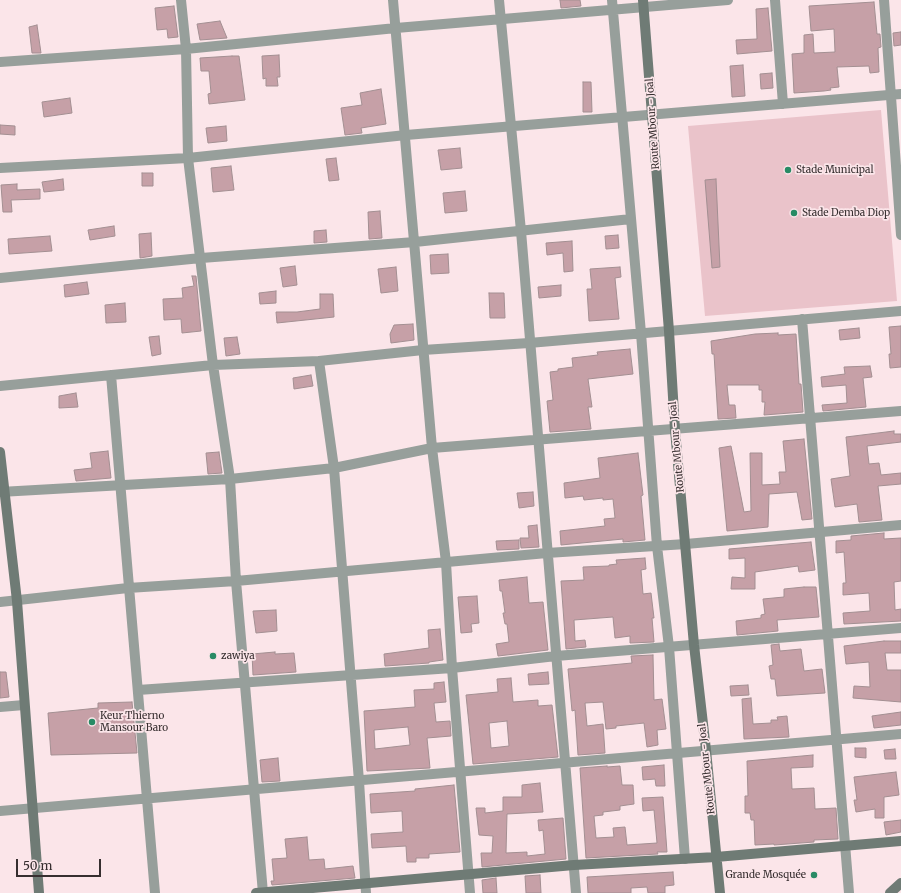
<!DOCTYPE html>
<html>
<head>
<meta charset="utf-8">
<style>
	body { margin:0 }
	#map { position:relative; width:901px; height:893px; overflow:hidden; background:#fbe5e9; font-family:Merriweather,serif }
	canvas { display:block }
	.scale { position:absolute; left:16px; top:859px; width:85px; height:18px; box-sizing:border-box; border:2px solid #362e2f; border-top:0; padding-left:5px; font-size:12px; line-height:14px; white-space:nowrap; color:#362e2f; -webkit-text-stroke:3px #fbe5e9; paint-order:stroke }
</style>
</head>
<body>
<div id="map">
<canvas width="901" height="893"></canvas>
<div class="scale">50 m</div>
</div>
<script>
const c = document.querySelector('canvas').getContext('2d');
c.lineJoin = 'round';
function paint(path, color) { c.fillStyle = color; c.fill(path, 'evenodd'); }
const toPath = rows => new Path2D(rows.map(r => 'M' + r).join(''));
function stroke(path, color, width, dash) { c.strokeStyle = color; c.lineWidth = width; c.lineCap = dash ? 'butt' : 'round'; c.setLineDash(dash || []); c.stroke(path); }
function write(font, color, halo, rows, align = 'center') {
  c.font = font + ' Merriweather,serif'; c.lineWidth = 3.5; c.setLineDash([]); c.textBaseline = 'middle'; c.strokeStyle = halo; c.fillStyle = color; for (const [text, x, y, turn = 0] of rows) {
    c.save(); c.translate(x, y); c.rotate((+turn || 0) * Math.PI / 180); c.textAlign = isNaN(turn) ? turn : align; if (halo) c.strokeText(text, 0, 0); c.fillText(text, 0, 0); c.restore();
  }
}
paint(toPath([
	[881,110,897,301,705,316,688,126]
]), '#eac3ca');
const building = toPath([
	[560,0,580,0,581,6,561,8,560,0],
	[874,2,877,34,880,34,881,47,878,48,879,72,870,73,869,66,837,67,839,87,830,88,831,90,824,91,794,93,792,54,804,53,804,35,813,34,814,53,835,52,834,29,811,31,809,6,874,2],
	[174,6,178,37,168,38,167,29,157,30,155,8,174,6],
	[768,8,772,51,737,54,736,40,757,39,756,9,768,8],
	[220,21,227,38,200,40,197,24,220,21],
	[37,25,41,53,32,53,29,27,37,25],
	[901,32,901,45,894,46,893,33,901,32],
	[279,55,280,77,277,77,278,86,266,86,266,78,263,79,262,56,279,55],
	[232,56,239,56,245,100,209,104,208,94,211,93,209,71,201,71,200,58,232,56],
	[743,65,745,96,732,97,730,66,743,65],
	[772,73,773,88,761,89,760,74,772,73],
	[583,82,591,82,592,112,583,112,583,82],
	[381,89,386,124,361,128,362,133,345,135,341,108,362,105,360,93,381,89],
	[70,98,72,113,44,117,42,102,70,98],
	[0,125,15,126,15,135,0,134,0,125],
	[226,126,227,141,208,143,206,128,226,126],
	[460,148,462,168,441,170,438,150,460,148],
	[336,158,339,180,329,181,326,159,336,158],
	[231,166,234,190,213,192,211,168,231,166],
	[142,173,153,173,153,186,142,186,142,173],
	[63,179,64,190,44,192,42,182,63,179],
	[716,179,720,267,712,268,705,180,716,179],
	[17,184,17,190,40,189,40,199,11,200,12,212,3,212,1,185,17,184],
	[465,191,467,211,445,213,443,193,465,191],
	[380,211,382,238,369,239,368,212,380,211],
	[114,226,115,236,90,240,88,230,114,226],
	[326,230,327,242,314,243,314,231,326,230],
	[151,233,152,256,140,258,139,234,151,233],
	[618,235,619,248,606,249,605,236,618,235],
	[50,236,52,251,9,254,8,239,50,236],
	[572,241,573,271,564,272,563,253,547,255,546,243,572,241],
	[448,254,449,273,431,274,430,255,448,254],
	[295,266,297,285,283,287,280,268,295,266],
	[396,267,398,291,381,293,378,269,396,267],
	[620,267,621,277,615,278,619,319,589,321,587,289,592,289,590,269,620,267],
	[192,276,196,276,201,331,182,333,181,319,164,320,163,299,183,298,182,288,194,286,192,276],
	[87,282,89,294,65,297,64,285,87,282],
	[561,285,561,296,539,298,538,287,561,285],
	[276,291,276,303,260,304,259,293,276,291],
	[489,293,504,293,505,318,490,318,489,293],
	[320,294,333,294,334,317,277,323,276,312,297,312,320,309,320,294],
	[125,303,126,322,106,323,105,305,125,303],
	[413,324,414,340,391,343,390,334,394,325,413,324],
	[901,326,901,367,890,368,889,354,891,354,889,327,901,326],
	[859,328,860,338,840,340,839,330,859,328],
	[778,333,778,335,796,334,799,384,801,384,803,412,764,415,765,402,762,402,762,390,759,390,759,385,727,385,729,405,735,405,736,418,718,419,714,354,712,354,711,341,755,334,778,333],
	[159,336,161,354,152,356,149,337,159,336],
	[237,337,240,354,226,356,224,338,237,337],
	[630,349,633,374,588,379,592,407,588,407,591,429,550,432,547,401,553,400,550,372,558,371,558,369,573,367,572,358,598,355,597,352,630,349],
	[870,366,872,377,863,378,866,407,823,411,822,405,847,403,846,385,822,387,821,377,845,374,844,367,870,366],
	[311,375,313,386,294,389,293,378,311,375],
	[76,393,78,407,59,408,59,396,76,393],
	[894,431,894,434,901,434,901,442,867,446,869,464,879,463,881,475,901,473,901,484,878,486,882,520,859,522,857,504,835,507,831,479,850,476,846,437,894,431],
	[804,439,812,519,802,520,797,492,769,494,768,527,727,531,719,448,731,446,744,512,751,511,750,453,762,453,762,485,780,484,779,472,786,472,783,441,804,439],
	[108,451,111,478,76,481,74,470,92,468,90,453,108,451],
	[219,452,222,473,208,474,206,453,219,452],
	[638,453,643,495,641,496,645,540,623,542,623,539,561,545,560,531,605,526,604,519,615,518,613,499,603,500,603,498,584,500,583,496,565,498,564,483,600,478,598,458,638,453],
	[533,492,534,506,519,508,517,493,533,492],
	[537,525,539,547,521,548,520,538,529,538,528,526,537,525],
	[884,533,884,539,901,538,901,581,894,582,895,610,901,609,901,621,844,624,843,613,870,611,869,593,843,595,843,583,846,583,844,552,836,553,836,541,851,540,851,536,884,533],
	[519,540,519,549,497,550,496,541,519,540],
	[811,542,815,570,799,572,798,566,755,572,755,589,731,589,732,577,745,578,745,558,729,559,729,549,811,542],
	[645,558,646,569,641,570,643,594,651,593,654,618,652,618,654,642,630,643,630,636,615,638,613,617,574,620,575,641,585,640,586,647,566,649,561,581,584,580,583,567,609,566,609,565,617,564,616,560,645,558],
	[527,577,529,603,543,602,548,650,498,656,496,644,509,642,507,624,505,624,503,613,505,613,502,591,500,591,499,580,527,577],
	[804,587,816,587,819,617,777,620,778,631,737,635,736,621,761,618,761,615,765,614,763,599,784,597,784,589,804,587],
	[477,596,479,623,471,624,472,632,461,633,458,597,477,596],
	[276,610,277,631,256,633,253,611,276,610],
	[440,629,443,660,429,662,429,663,385,666,384,654,429,648,428,630,440,629],
	[884,641,901,641,901,653,885,653,887,670,901,670,901,702,853,698,854,686,870,687,869,662,846,664,844,646,884,641],
	[779,644,780,651,801,649,804,671,822,669,825,693,777,696,775,679,771,679,769,666,773,665,771,645,779,644],
	[275,652,275,654,294,653,296,672,253,675,252,654,275,652],
	[653,655,654,700,662,699,666,729,657,730,658,745,647,747,644,723,616,726,616,728,606,729,603,702,585,703,587,726,603,724,605,753,578,755,575,710,572,711,568,669,632,663,631,656,653,655],
	[0,672,6,672,9,697,0,698,0,672],
	[548,672,549,684,529,685,528,674,548,672],
	[511,678,513,702,538,700,538,706,552,705,558,757,473,764,466,695,498,692,497,679,511,678],
	[507,721,509,746,491,748,489,723,507,721],
	[444,682,446,702,434,703,436,722,450,721,451,736,427,738,430,768,367,771,364,711,415,707,414,690,434,689,434,683,444,682],
	[408,727,410,745,375,749,374,730,408,727],
	[748,685,749,695,731,696,730,686,748,685],
	[751,698,753,724,771,723,771,720,778,720,777,717,787,716,789,737,744,739,742,699,751,698],
	[132,702,137,753,51,755,48,713,98,708,98,703,132,702],
	[901,712,901,725,874,728,872,716,901,712],
	[855,748,866,748,866,758,855,757,855,748],
	[895,749,896,759,885,759,884,750,895,749],
	[813,755,813,767,791,768,792,789,814,788,815,809,836,808,838,839,814,840,814,842,774,845,774,844,755,845,754,820,751,820,750,813,745,813,745,796,748,796,747,761,813,755],
	[278,758,280,781,262,782,260,760,278,758],
	[664,765,665,786,656,786,655,779,643,780,642,767,664,765],
	[607,766,607,767,620,766,622,785,633,785,634,804,620,806,620,810,603,812,603,815,594,816,596,838,614,837,613,828,625,827,627,845,657,843,654,810,643,811,642,798,663,797,667,852,657,852,658,854,586,858,580,768,607,766],
	[896,772,899,795,884,797,884,818,875,818,875,809,856,812,854,800,857,800,854,777,896,772],
	[540,783,543,812,507,814,506,853,527,852,527,856,545,854,543,830,539,831,538,820,563,818,566,859,482,867,481,853,492,853,493,836,479,835,476,808,485,808,485,813,503,811,503,797,522,797,522,785,540,783],
	[454,785,460,852,429,854,429,858,416,858,416,862,407,862,406,846,372,848,371,834,403,832,402,811,371,813,370,794,415,791,415,789,454,785],
	[901,820,901,832,886,835,884,822,901,820],
	[307,837,309,860,324,859,325,869,353,866,355,878,272,885,271,881,274,881,272,859,287,858,285,839,307,837],
	[673,872,674,885,665,886,665,893,648,893,647,887,631,888,631,893,588,893,587,877,673,872],
	[540,875,541,893,526,893,525,876,540,875],
	[496,878,497,893,483,893,482,880,496,878]
]);
paint(building, '#c6a0a7');
stroke(building, '#a38f92', 1);
stroke(toPath([
	[181,0,186,49,188,158,213,365,230,479,236,581,263,893],
	[393,0,432,448,446,562,452,668,470,893],
	[499,0,521,231,576,893],
	[612,0,641,333,657,546,669,647,685,859],
	[775,0,783,104],
	[884,0,901,235],
	[0,62,186,49,396,28,728,0],
	[0,168,188,158,406,135,901,94],
	[0,278,201,258,415,242,631,219],
	[802,319,849,893],
	[319,361,334,468,359,781,366,893],
	[111,375,155,893],
	[0,386,213,365,319,361,423,350,529,343,901,311],
	[0,492,230,479,334,468,432,448,901,411],
	[0,602,128,588,236,581,547,553,686,544,901,525],
	[138,690,452,668,556,656,901,628],
	[0,707,24,705],
	[0,811,901,734]
]), '#979f9b', 10);
stroke(toPath([
	[643,0,669,331,675,430,694,645,706,750,720,893],
	[0,452,17,601,39,893],
	[256,893,574,865,716,857,901,841],
	[890,893,901,883]
]), '#6f7b75', 10);
for (const [x, y, r, color] of [
	[788,170,4,"#288b65"],
	[794,213,4,"#288b65"],
	[213,656,4,"#288b65"],
	[92,722,4,"#288b65"],
	[814,875,4,"#288b65"]
]) { const dot = new Path2D(); dot.arc(x, y, r, 0, 2 * Math.PI); c.fillStyle = color; c.fill(dot); stroke(dot, '#fbe5e9', 1.5); }
write('10px', '#362e2f', '#fbe5e9', [
	["Route Mbour - Joal",653,124,-94],
	["Route Mbour - Joal",677,447,-95],
	["Route Mbour - Joal",707,769,-96]
]);
write('10px', '#362e2f', '#fbe5e9', [
	["Stade Municipal",796,170],
	["Stade Demba Diop",802,213],
	["zawiya",221,656],
	["Keur Thierno",100,716],
	["Mansour Baro",100,728],
	["Grande Mosquée",806,875,"right"]
], 'left');
</script>
</body>
</html>
